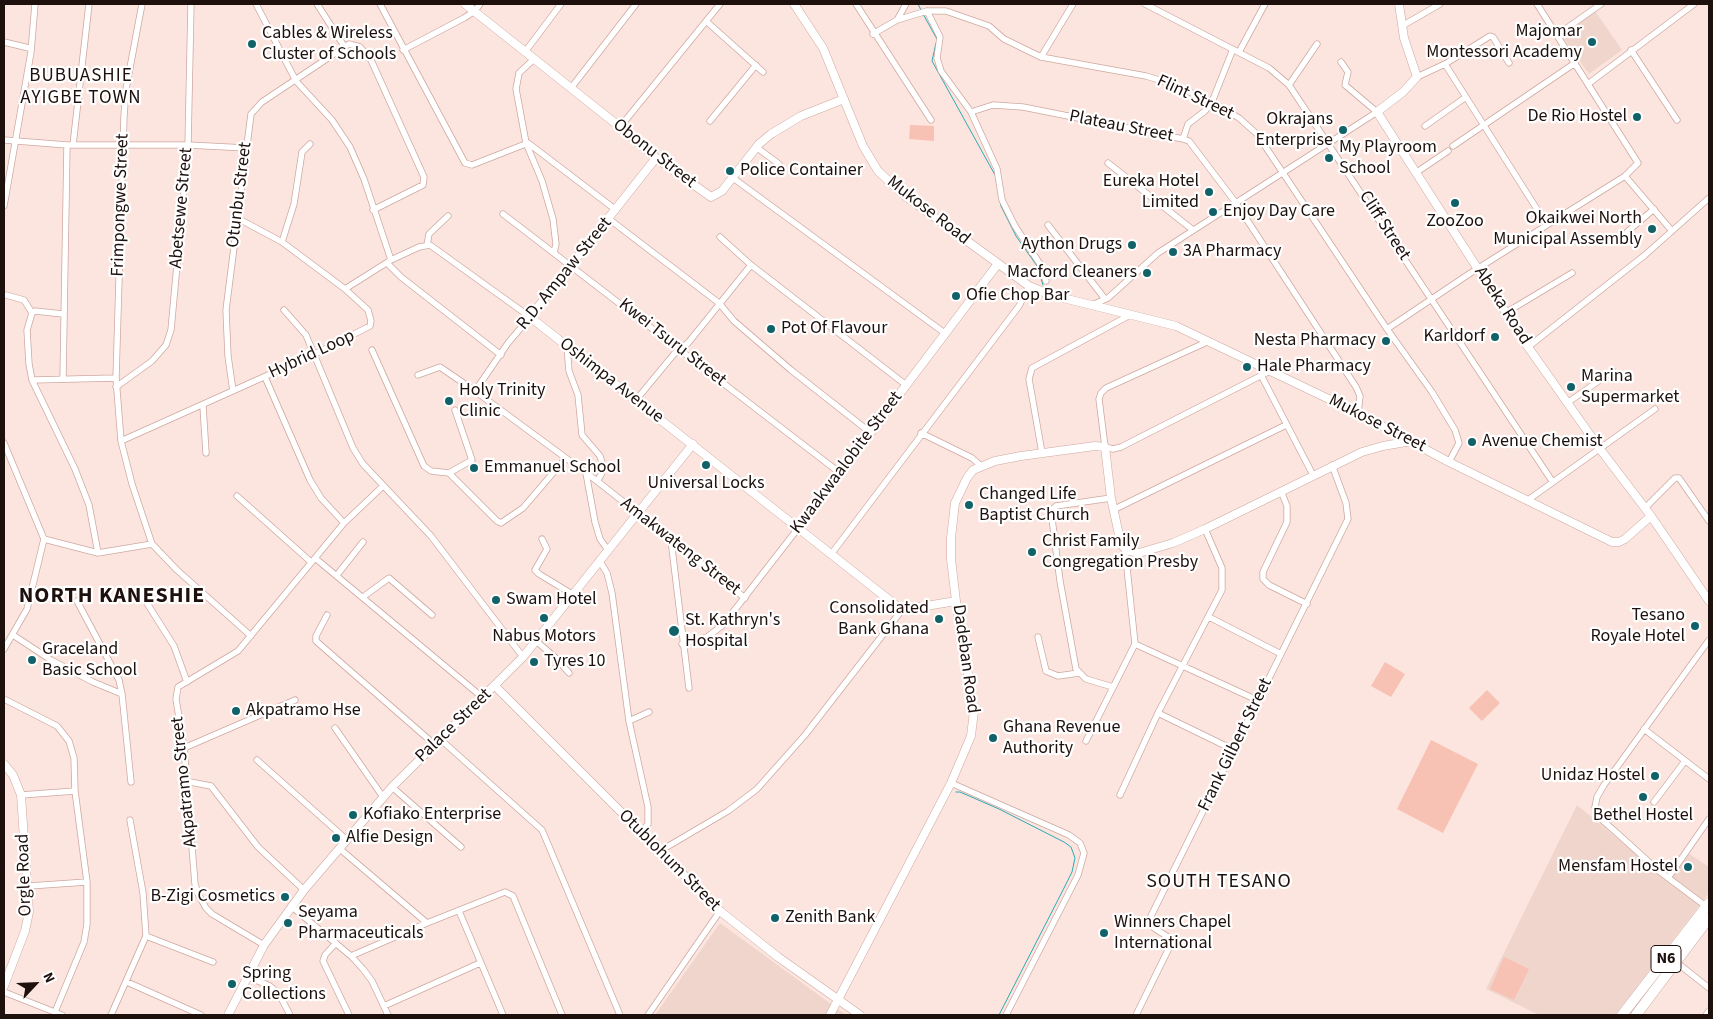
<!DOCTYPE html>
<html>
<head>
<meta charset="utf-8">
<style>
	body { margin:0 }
	#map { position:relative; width:1713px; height:1019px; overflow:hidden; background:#fde5df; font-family:"Source Sans 3",sans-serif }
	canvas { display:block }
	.frame { position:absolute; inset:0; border:5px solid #1d100d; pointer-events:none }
	.north { position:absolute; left:10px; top:959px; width:50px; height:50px; -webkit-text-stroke:4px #fff; paint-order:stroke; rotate:65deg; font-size:14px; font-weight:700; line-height:20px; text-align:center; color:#1d100d }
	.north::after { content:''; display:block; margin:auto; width:18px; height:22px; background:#1d100d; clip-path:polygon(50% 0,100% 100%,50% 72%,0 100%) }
</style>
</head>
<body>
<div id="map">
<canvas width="1713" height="1019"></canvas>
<div class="frame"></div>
<div class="north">N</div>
</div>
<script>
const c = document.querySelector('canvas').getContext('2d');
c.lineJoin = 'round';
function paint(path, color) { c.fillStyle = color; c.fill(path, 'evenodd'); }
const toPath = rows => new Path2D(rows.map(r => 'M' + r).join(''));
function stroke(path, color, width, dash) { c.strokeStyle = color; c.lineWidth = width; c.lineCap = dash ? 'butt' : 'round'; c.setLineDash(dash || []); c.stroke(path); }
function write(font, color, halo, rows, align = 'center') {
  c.font = font + ' "Source Sans 3",sans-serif'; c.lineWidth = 4.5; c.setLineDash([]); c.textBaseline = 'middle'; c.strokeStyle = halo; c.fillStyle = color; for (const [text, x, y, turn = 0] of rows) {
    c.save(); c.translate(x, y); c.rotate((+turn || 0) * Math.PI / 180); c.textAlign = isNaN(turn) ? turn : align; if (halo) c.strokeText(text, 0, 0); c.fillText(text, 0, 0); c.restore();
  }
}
paint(toPath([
	[1595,11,1622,50,1589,74,1561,35],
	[1577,805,1668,880,1688,853,1709,867,1709,893,1615,1015,1539,1015,1486,989],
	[720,923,846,1015,655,1015]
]), '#f0d5cd');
paint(toPath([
	[910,125,934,126,934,141,909,139],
	[1385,662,1405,674,1391,697,1371,686],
	[1487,690,1500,703,1482,721,1469,708],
	[1431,740,1478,764,1443,833,1397,809],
	[1504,957,1529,969,1514,1000,1490,989]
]), '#f7c1b3');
stroke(toPath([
	[918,4,921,10],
	[923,14,937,39],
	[936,43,932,61,995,175],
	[996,179,1001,206,1016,236,1037,266,1043,285],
	[956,792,960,792,999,809,1064,842,1071,847,1075,858,1072,872,1062,892,999,1015]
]), '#2aaab5', 1);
const minor = toPath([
	[142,4,126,89,124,116,116,378,121,441,132,484,152,544,177,570,251,636],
	[256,4,296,81,332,120,350,147,364,179,391,260],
	[317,4,344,46],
	[380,4,465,163,472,165,528,143,616,210],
	[856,4,931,120],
	[1145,4,1269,68,1289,85,1552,481],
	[927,11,940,37,937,58,941,71,971,112,997,169,1002,200,1015,226,1040,264,1046,281],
	[897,20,906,4],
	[706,21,763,72],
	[1402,26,1440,4],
	[873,34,897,20,927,11,946,11,989,26,1004,39,1041,57,1146,76,1169,83,1212,102,1239,118,1257,134,1387,329,1432,392,1455,430,1459,443,1449,462],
	[1557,35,1601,4],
	[4,42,29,48],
	[403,50,464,18,475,11,480,4],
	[1631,50,1677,120],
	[525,52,561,4],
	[1239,52,1265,4],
	[1041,57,1073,4],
	[534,59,519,73,516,89,526,143,542,181,553,219,556,244,554,253],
	[1445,64,1547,225],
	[1417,77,1445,64,1490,36,1493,37,1509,63],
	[1588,84,1694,4],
	[1289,85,1317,44],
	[571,88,636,4],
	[971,112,993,105,1023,107,1183,139,1189,141,1236,203,1356,387,1360,396,1358,413],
	[710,121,756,65],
	[1425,126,1466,97],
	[620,127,720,4],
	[1183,139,1188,124,1205,111,1212,102,1233,49],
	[4,140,67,145,188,145,246,148],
	[73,145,89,4],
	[1453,146,1575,63],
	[756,147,779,164],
	[1108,163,1193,230],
	[1417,172,1448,151],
	[1625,176,1672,231],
	[733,178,946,334],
	[4,206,31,52,35,4],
	[503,214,840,473],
	[609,219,719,303,734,321,791,370,871,433],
	[1048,225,1105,299],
	[1627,232,1654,209],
	[720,237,751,265,906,385],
	[282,242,294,204,302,152,310,144],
	[427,245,429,234,448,216],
	[387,263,401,277,501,355],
	[345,289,391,260,419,247,430,245,530,317,508,343,475,391],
	[6,295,24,300,32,313],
	[1092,305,1108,298,1158,253,1377,112,1345,85,1348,72,1341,62],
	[284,310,306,335,353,448,363,464,431,536,523,657],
	[1507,312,1572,273],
	[63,314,35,311,32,313,27,330,29,364,32,380,75,469,89,505,98,553],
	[1387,329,1469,274,1625,176,1638,163,1537,4],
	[1209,341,1106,388,1101,393,1099,399,1105,447,1113,449,1121,447,1270,371],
	[567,347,569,371,578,395,582,435,600,456,603,466,601,475,597,481],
	[1528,347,1645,255,1709,198],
	[372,350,424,466,431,471,449,473,497,521,501,523,523,508,565,459],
	[418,375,440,367,475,391,597,481,745,598],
	[1261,375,1313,475],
	[265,377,310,480,321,498,344,523],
	[63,379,67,145],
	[32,380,116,378],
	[116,387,152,361,166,345,171,330,188,145,191,4],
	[233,391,228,356,226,310,251,114,262,102,349,44,360,47,371,60,424,177,423,185,373,210],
	[636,400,674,354,688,343,751,265],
	[1567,403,1613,371],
	[203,406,206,453],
	[921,433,972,458,981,466],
	[121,441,315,354,370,326,371,321,368,310,345,289,282,242,239,219],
	[4,443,44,539,27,609,4,649],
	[1042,453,1029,379,1032,368,1130,315],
	[449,473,472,460,455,410],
	[586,473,595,522,600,539,608,550],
	[1281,491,1287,506,1287,522,1263,572,1263,579,1269,585,1307,604],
	[237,496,311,562],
	[1111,498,1056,506,1051,511,1060,581,1076,669,1086,679,1113,687],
	[1528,500,1655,409],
	[1645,508,1675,478,1679,478,1709,521],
	[1113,510,1286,425],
	[44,539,98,553,152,544],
	[542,539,547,549,535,570,539,574,572,594],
	[671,540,689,688],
	[832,553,1019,306,1029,286],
	[315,558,482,697],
	[599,560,607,573,612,593,629,721,648,807,648,824,641,833],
	[337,575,363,542],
	[363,597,389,578,432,615],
	[145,600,174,646,187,682],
	[77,601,119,680,122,694,131,782],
	[327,615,316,636,316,641,434,744],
	[1209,617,1281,654],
	[13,635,51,660,93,682,122,694],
	[1038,637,1046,671,1058,676,1079,673],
	[536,641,557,659,569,673],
	[682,644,707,637,723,625,799,527],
	[1135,644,1257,700],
	[4,699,57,726,69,741,74,758,75,791,87,882,87,924,84,942,55,1012],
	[1158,713,1234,750],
	[629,721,649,712],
	[335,728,383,797],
	[1644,729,1709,779],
	[440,739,542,830,620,1015],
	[1086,741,1135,644,1125,549],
	[184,748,295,700],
	[257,760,347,840],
	[185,781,211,786,258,847,304,890],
	[951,783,1069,835,1080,843,1084,853,1078,875,1006,1015],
	[392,787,461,847],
	[21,795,75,791],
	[1120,795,1158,713,1222,590,1222,568,1205,529],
	[1654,802,1685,761],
	[340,849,427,923],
	[660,851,728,811,757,789,805,735,902,610],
	[1668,878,1709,819],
	[29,886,87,882],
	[291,906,351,956,363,969,372,981,388,1015],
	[1707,907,1659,871,1617,833,1601,819,1595,807,1597,797,1604,785,1709,640],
	[459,911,503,1015],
	[146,936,213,962],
	[336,943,325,955,323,961,349,1015],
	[264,945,212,914,206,908,198,894,195,884,184,748,176,699,178,687,238,651,344,523,383,486],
	[351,956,427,923,505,892,513,896,562,1015],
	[1676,962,1709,988],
	[246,976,270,986,279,994,290,1015],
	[127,982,201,1015],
	[4,992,62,1015],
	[384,1006,480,963],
	[111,1015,146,936,143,893,130,820],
	[648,1015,720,911],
	[1136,1015,1171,944,1168,937,1154,928,1151,916,1348,519,1346,503,1332,465],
	[1706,1015,1709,1011]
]);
const tertiary = toPath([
	[465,4,620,127,656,158,711,197,722,191,759,144,771,134,801,116,844,99],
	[794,4,823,48,863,146,878,171,904,195,1029,286,1051,295,1176,326,1358,413,1449,462,1612,542,1619,542,1625,539,1651,516],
	[1399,4,1404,38,1417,77,1403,92,1377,112,1528,347,1600,449,1651,516,1709,601],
	[656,158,530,317,902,610,956,601],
	[799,527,997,265],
	[495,686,720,911,778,957,860,1015],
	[4,764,13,775,21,795,29,912,25,931,4,986],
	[228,1015,264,945,304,890,392,787,523,657,693,444],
	[830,1015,951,783,971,736,974,711,956,601,951,559,951,538,955,503,967,478,973,470,995,461,1021,456,1095,446,1105,447,1111,498,1121,544,1126,550,1139,553,1173,543,1205,529,1362,452,1383,446,1412,441]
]);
const trunk = toPath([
	[1622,1015,1709,903],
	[1636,1015,1709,918]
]);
stroke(minor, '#cda89f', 7);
stroke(tertiary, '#cda89f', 9);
stroke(trunk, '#cda89f', 11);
stroke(minor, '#fff', 5.5);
stroke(tertiary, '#fff', 8);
stroke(trunk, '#fff', 10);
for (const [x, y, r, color] of [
	[1592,42,5,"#116168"],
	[252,44,5,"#116168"],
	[1637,117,5,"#116168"],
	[1343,130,5,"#116168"],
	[1329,158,5,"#116168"],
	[730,171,5,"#116168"],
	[1209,192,5,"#116168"],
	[1455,203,5,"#116168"],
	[1213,212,5,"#116168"],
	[1652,229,5,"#116168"],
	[1132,245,5,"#116168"],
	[1173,252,5,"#116168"],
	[1147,273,5,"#116168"],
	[956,296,5,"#116168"],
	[771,329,5,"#116168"],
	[1495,337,5,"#116168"],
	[1386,341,5,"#116168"],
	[1247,367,5,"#116168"],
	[1571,387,5,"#116168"],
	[449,401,5,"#116168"],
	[1472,442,5,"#116168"],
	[706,465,5,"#116168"],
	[474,468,5,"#116168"],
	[969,505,5,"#116168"],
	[1032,552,5,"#116168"],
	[496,600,5,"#116168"],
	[544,618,5,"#116168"],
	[939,619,5,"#116168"],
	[1695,626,5,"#116168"],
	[674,631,6,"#116168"],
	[32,660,5,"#116168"],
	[534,662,5,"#116168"],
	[236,711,5,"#116168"],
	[993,738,5,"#116168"],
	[1655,776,5,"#116168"],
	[1643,797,5,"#116168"],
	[353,815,5,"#116168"],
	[336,838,5,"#116168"],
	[1688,867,5,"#116168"],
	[285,897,5,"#116168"],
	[775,918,5,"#116168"],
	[288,923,5,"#116168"],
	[1104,933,5,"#116168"],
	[232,984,5,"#116168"]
]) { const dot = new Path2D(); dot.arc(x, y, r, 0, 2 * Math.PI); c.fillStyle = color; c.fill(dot); stroke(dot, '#fff', 2); }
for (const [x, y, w] of [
	[1666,959,30]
]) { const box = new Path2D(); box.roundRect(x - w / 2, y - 13.5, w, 27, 4); c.fillStyle = '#fff'; c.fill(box); stroke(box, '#1d100d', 1); }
write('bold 16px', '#1d100d', null, [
	["N6",1666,959]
]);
write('18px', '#1d100d', '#fff', [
	["Majomar",1582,32,"right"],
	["Montessori Academy",1582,53,"right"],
	["Cables & Wireless",262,34],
	["Cluster of Schools",262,55],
	["De Rio Hostel",1627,117,"right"],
	["Okrajans",1333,120,"right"],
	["Enterprise",1333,141,"right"],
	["My Playroom",1339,148],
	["School",1339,169],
	["Police Container",740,171],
	["Eureka Hotel",1199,182,"right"],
	["Limited",1199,203,"right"],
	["Enjoy Day Care",1223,212],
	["Okaikwei North",1642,219,"right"],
	["Municipal Assembly",1642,240,"right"],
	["ZooZoo",1455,222,"center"],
	["Aython Drugs",1122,245,"right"],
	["3A Pharmacy",1183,252],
	["Macford Cleaners",1137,273,"right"],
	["Ofie Chop Bar",966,296],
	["Pot Of Flavour",781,329],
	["Karldorf",1485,337,"right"],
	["Nesta Pharmacy",1376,341,"right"],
	["Hale Pharmacy",1257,367],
	["Marina",1581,377],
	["Supermarket",1581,398],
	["Holy Trinity",459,391],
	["Clinic",459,412],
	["Avenue Chemist",1482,442],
	["Emmanuel School",484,468],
	["Universal Locks",706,484,"center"],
	["Changed Life",979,495],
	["Baptist Church",979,516],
	["Christ Family",1042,542],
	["Congregation Presby",1042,563],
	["Swam Hotel",506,600],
	["Consolidated",929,609,"right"],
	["Bank Ghana",929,630,"right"],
	["Tesano",1685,616,"right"],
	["Royale Hotel",1685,637,"right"],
	["St. Kathryn's",685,621],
	["Hospital",685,642],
	["Nabus Motors",544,637,"center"],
	["Graceland",42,650],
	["Basic School",42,671],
	["Tyres 10",544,662],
	["Akpatramo Hse",246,711],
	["Ghana Revenue",1003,728],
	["Authority",1003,749],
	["Unidaz Hostel",1645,776,"right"],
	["Kofiako Enterprise",363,815],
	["Bethel Hostel",1643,816,"center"],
	["Alfie Design",346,838],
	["Mensfam Hostel",1678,867,"right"],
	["B-Zigi Cosmetics",275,897,"right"],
	["Seyama",298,913],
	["Pharmaceuticals",298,934],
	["Zenith Bank",785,918],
	["Winners Chapel",1114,923],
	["International",1114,944],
	["Spring",242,974],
	["Collections",242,995]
], 'left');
write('18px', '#1d100d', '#fff', [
	["Flint Street",1195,98,25],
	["Plateau Street",1121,127,11],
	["Obonu Street",654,154,38],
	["Otunbu Street",240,195,-83],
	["Frimpongwe Street",121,205,-88],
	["Abetsewe Street",182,208,-85],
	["Mukose Road",928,211,38],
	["Cliff Street",1384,226,57],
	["R.D. Ampaw Street",565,274,-51],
	["Abeka Road",1502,306,57],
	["Kwei Tsuru Street",672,343,38],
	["Hybrid Loop",312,355,-25],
	["Oshimpa Avenue",611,381,38],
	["Mukose Street",1377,424,27],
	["Kwaakwaalobite Street",847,463,-53],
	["Amakwateng Street",680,547,38],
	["Dadeban Road",965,659,82],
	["Palace Street",454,726,-44],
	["Frank Gilbert Street",1236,745,-64],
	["Akpatramo Street",185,782,-96],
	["Otublohum Street",669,861,45],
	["Orgle Road",25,875,-92]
]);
c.letterSpacing = '1px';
write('19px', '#1d100d', '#fff', [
	["BUBUASHIE",81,77],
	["AYIGBE TOWN",81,99]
]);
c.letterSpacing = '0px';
c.letterSpacing = '1px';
write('20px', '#1d100d', '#fff', [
	["SOUTH TESANO",1219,883]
]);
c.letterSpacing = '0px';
c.letterSpacing = '1px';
write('bold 22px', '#1d100d', '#fff', [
	["NORTH KANESHIE",112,597]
]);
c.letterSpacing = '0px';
</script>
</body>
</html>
